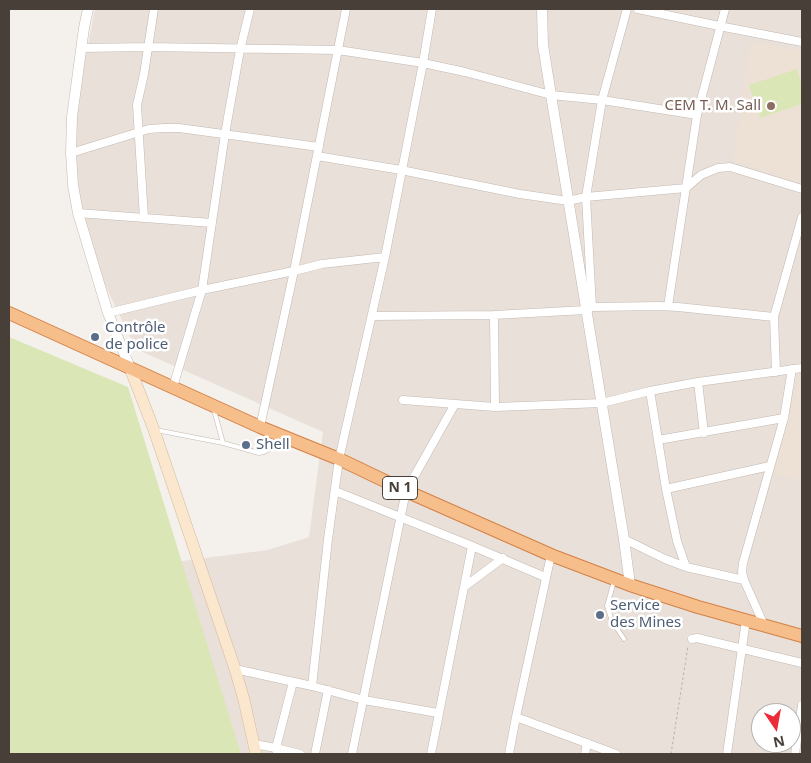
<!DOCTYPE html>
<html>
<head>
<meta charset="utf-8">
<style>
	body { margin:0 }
	#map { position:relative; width:811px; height:763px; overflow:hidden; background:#f4f0eb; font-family:"Noto Sans",sans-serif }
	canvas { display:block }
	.frame { position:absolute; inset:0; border:10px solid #483f39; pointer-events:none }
	.north { position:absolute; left:751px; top:703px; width:50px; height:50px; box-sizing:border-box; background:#fff; border:1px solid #b6b2b0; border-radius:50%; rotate:168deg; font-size:14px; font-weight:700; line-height:20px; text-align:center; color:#483f39 }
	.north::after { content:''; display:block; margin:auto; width:18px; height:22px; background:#ed2a37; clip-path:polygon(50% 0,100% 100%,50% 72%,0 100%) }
</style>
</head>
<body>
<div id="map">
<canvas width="811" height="763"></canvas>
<div class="frame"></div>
<div class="north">N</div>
</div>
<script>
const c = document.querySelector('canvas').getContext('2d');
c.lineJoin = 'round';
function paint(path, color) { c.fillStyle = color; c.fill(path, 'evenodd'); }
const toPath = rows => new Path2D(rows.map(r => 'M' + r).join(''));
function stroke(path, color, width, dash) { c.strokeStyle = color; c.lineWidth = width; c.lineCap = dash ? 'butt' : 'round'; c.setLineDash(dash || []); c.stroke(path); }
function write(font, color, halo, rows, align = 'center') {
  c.font = font + ' "Noto Sans",sans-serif'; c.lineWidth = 5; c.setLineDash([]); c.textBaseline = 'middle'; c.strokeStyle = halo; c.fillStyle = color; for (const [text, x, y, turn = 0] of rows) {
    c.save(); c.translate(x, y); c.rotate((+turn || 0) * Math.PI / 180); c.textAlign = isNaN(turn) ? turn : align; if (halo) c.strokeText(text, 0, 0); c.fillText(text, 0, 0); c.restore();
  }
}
paint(toPath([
	[95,9,802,9,802,754,204,754,159,564,268,550,309,537,323,432,136,349,95,264,77,192,74,117],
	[761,713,791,713,791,743,761,743]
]), '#e8e0d9');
paint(toPath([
	[750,41,802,51,802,184,733,161],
	[800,373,802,373,802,481,772,473]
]), '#ede1d6');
paint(toPath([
	[797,69,802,86,802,104,760,118,749,85],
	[9,337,128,387,240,751,240,754,9,754]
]), '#dbe6b7');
const service = toPath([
	[214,410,223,443,259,453,264,452,285,441],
	[156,430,223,443],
	[614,581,607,606,612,621,624,639]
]);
const minor = toPath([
	[638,9,719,26,802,42],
	[81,48,148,47,338,50,423,63,465,72,551,95,602,100,697,115],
	[71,153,149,129,164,128,179,128,319,147],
	[317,156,401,170,520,194,568,201,586,197,686,188,701,175,718,168,730,167,802,189],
	[78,213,212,223],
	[144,218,137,105,144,74,154,9],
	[668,306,697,115,725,9],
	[592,307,586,197,602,100,627,9],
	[108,313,202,290,294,271,322,264,385,257],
	[494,315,495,407],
	[372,316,494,315,586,310,592,307,659,306,678,307,774,317],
	[776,372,774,317,802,217],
	[698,382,704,433],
	[173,387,202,290,225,134,240,50,250,9],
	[650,391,666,489,677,541,686,567],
	[403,400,495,407,602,403,650,391,698,382,802,368],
	[260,427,294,271,346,9],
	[658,440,784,418],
	[666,489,770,466],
	[335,491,472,546,545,577],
	[624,539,665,559,686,567,744,580],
	[464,587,472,546],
	[764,625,744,580,742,572,743,563,784,418,792,369],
	[692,639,697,638,802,663],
	[235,669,312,686,364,700,438,713],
	[312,686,328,539,339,459,385,257,423,63,432,9],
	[516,717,616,754],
	[254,744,276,748,300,754],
	[277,754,276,748,293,682],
	[315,754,328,690],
	[352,754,406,491,455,404],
	[431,754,464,587,503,558],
	[509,754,516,717,551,555],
	[585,754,587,743],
	[727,754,746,620],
	[795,754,802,705]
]);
const tertiary = toPath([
	[88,9,84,28,72,117,71,153,73,185,78,213,108,313,130,368],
	[542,9,543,45,551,95,624,539,630,585]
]);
const secondary = toPath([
	[130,368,154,430,235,669,244,700,256,754]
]);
const trunk = toPath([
	[9,313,260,427,339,459,406,491,551,555,630,585,698,607,802,636]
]);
stroke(service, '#c3b8b1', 5);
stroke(minor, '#c3b8b1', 9);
stroke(tertiary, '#c3b8b1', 11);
stroke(secondary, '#d4bb9f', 12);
stroke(trunk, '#d48045', 14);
stroke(toPath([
	[671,754,688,646]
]), '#c0aea0', 1, [2.5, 2.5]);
stroke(service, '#fff', 4);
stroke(minor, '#fff', 8);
stroke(tertiary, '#fff', 10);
stroke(secondary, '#fbe7ce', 11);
stroke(trunk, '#f6be8b', 12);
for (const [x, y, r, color] of [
	[771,106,5,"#8d6e63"],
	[95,337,5,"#5c6f8a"],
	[246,445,5,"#5c6f8a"],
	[600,615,5,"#5c6f8a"]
]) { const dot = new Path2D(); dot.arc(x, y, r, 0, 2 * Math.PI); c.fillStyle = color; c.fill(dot); stroke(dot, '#fff', 2); }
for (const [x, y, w] of [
	[400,488,35]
]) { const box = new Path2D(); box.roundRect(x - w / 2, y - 11.5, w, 23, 4); c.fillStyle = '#fff'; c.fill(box); stroke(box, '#483f39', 1); }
write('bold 14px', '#483f39', null, [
	["N 1",400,488]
]);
write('15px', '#785e54', '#fff', [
	["CEM T. M. Sall",761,106]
], 'right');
write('15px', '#4e5e75', '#fff', [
	["Contrôle",105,328],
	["de police",105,345],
	["Shell",256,445],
	["Service",610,606],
	["des Mines",610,623]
], 'left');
</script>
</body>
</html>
